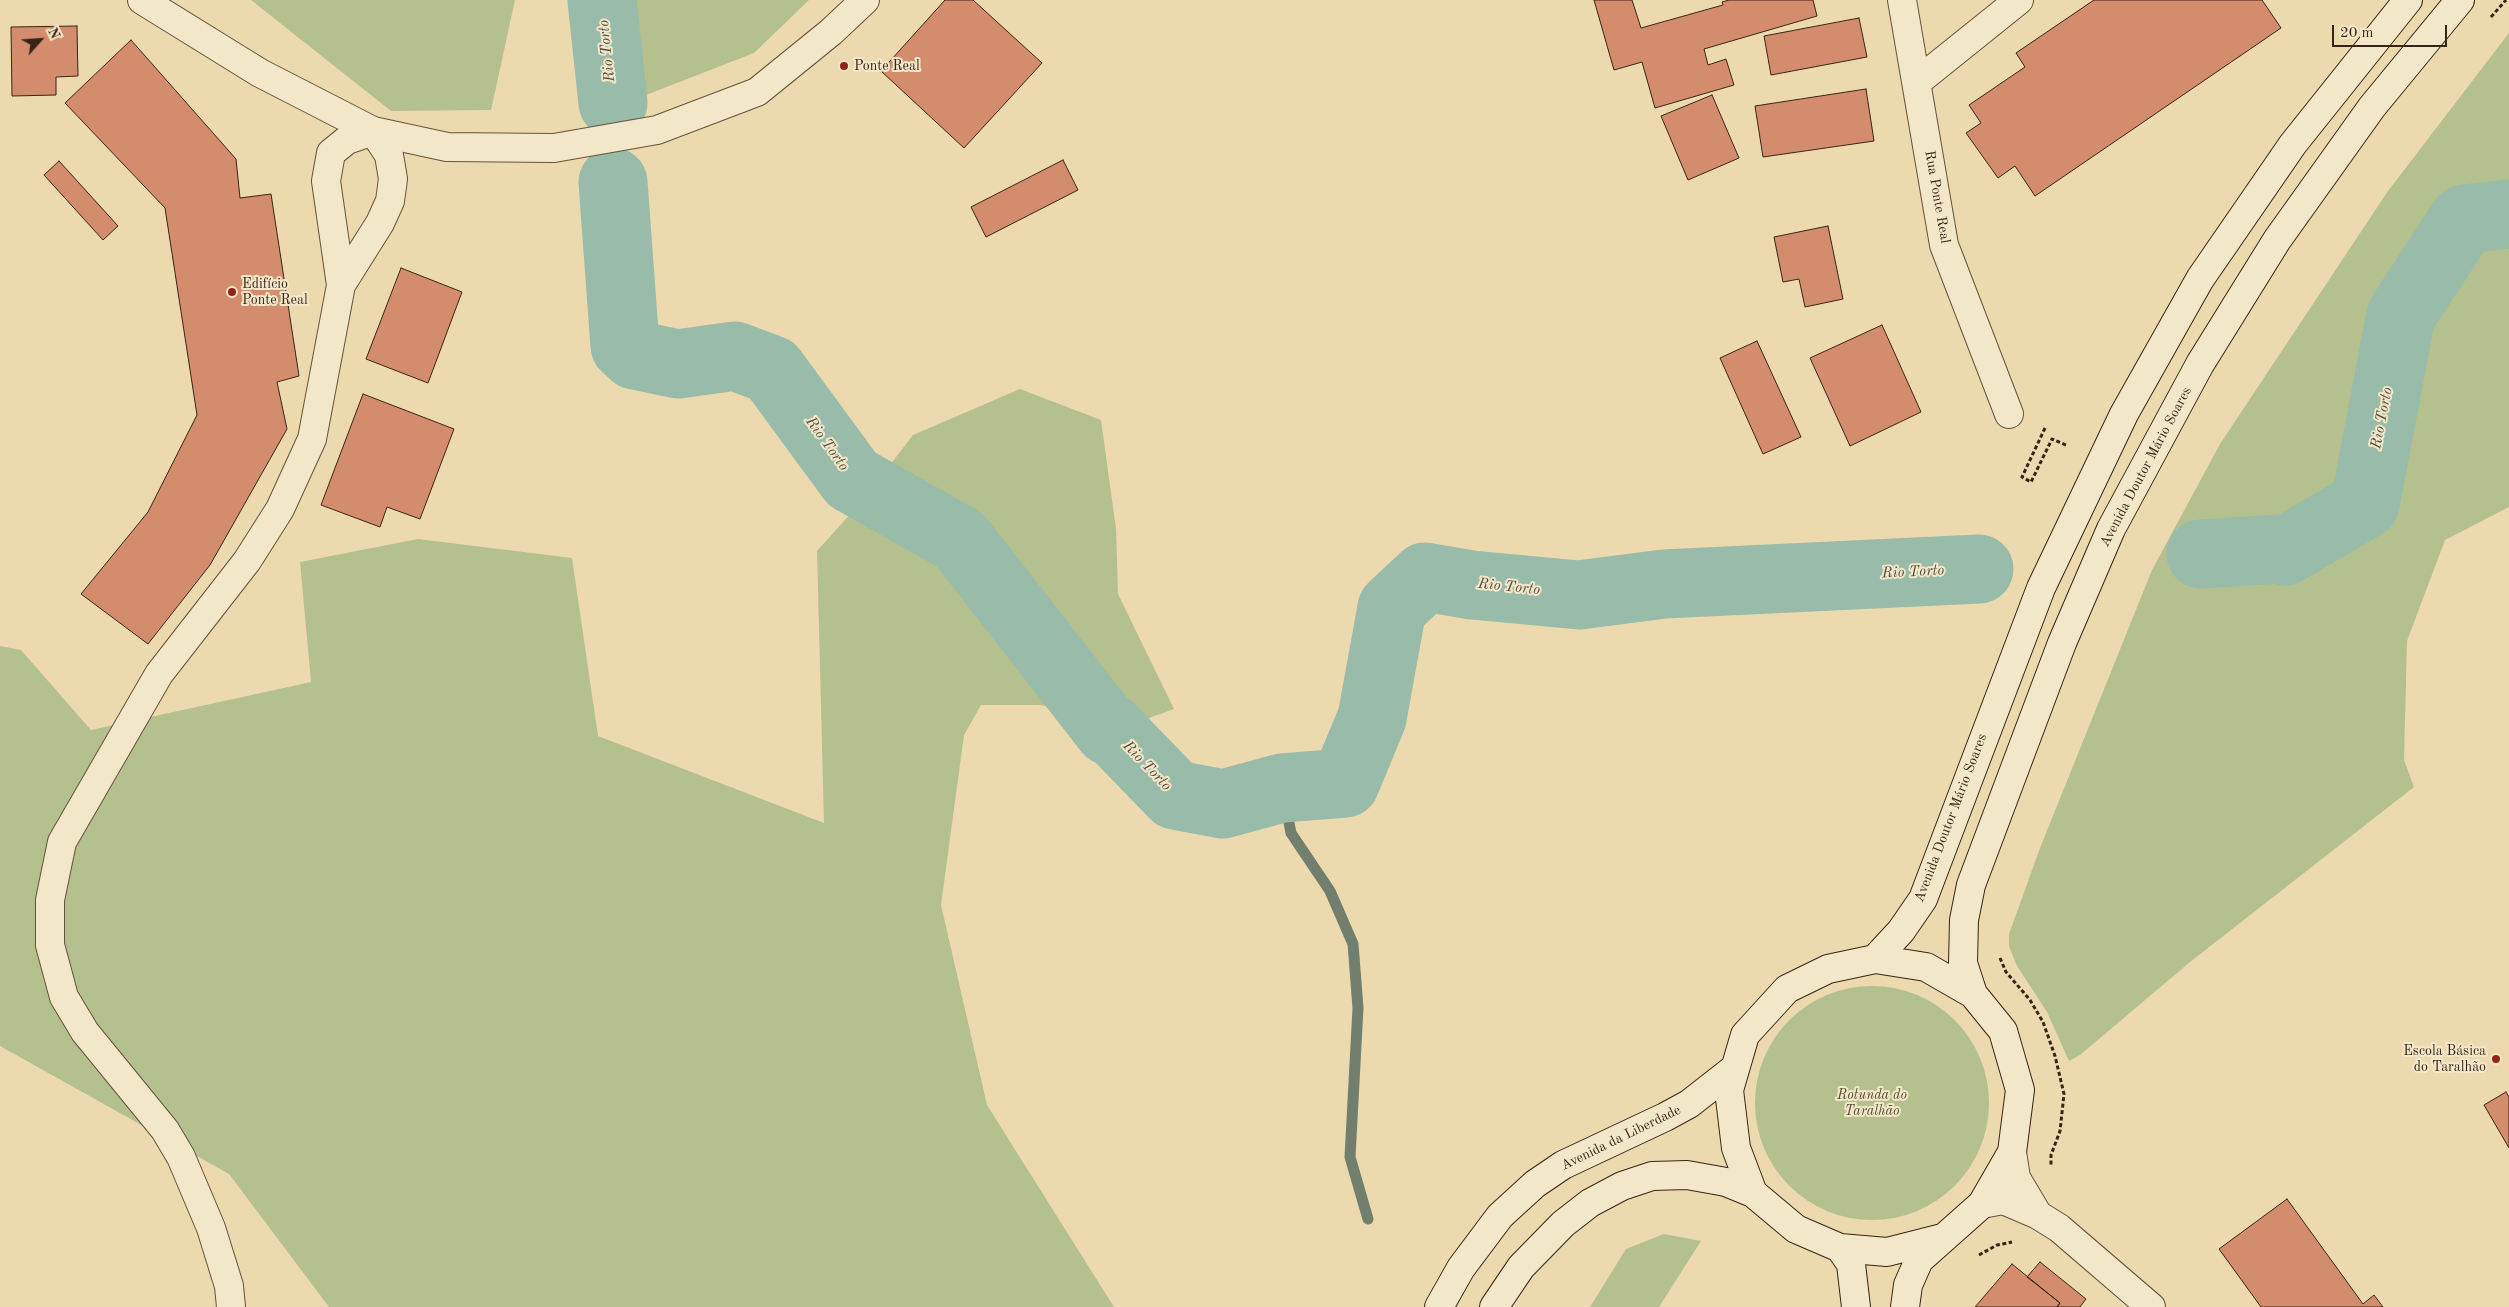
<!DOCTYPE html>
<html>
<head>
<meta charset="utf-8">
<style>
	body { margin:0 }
	#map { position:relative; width:2509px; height:1307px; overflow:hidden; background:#ecdaae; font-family:"Old Standard TT",serif }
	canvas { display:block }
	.north { position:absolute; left:15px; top:15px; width:50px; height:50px; -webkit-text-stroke:4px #f3e7ca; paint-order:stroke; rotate:64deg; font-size:14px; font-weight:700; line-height:20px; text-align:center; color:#382416 }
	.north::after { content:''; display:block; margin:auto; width:18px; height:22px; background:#382416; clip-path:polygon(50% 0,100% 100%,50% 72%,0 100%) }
	.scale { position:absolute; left:2332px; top:25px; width:115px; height:22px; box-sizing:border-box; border:2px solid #382416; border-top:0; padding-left:6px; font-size:15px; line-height:18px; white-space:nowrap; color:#382416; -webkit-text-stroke:4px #f3e7ca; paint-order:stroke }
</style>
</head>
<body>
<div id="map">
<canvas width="2509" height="1307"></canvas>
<div class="north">N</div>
<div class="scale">20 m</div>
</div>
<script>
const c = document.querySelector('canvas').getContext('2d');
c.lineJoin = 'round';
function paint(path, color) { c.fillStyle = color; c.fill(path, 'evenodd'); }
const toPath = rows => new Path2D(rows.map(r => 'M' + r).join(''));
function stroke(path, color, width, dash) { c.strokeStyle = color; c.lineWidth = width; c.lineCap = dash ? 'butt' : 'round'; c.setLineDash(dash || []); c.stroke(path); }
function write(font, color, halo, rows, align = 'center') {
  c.font = font + ' "Old Standard TT",serif'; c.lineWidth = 4; c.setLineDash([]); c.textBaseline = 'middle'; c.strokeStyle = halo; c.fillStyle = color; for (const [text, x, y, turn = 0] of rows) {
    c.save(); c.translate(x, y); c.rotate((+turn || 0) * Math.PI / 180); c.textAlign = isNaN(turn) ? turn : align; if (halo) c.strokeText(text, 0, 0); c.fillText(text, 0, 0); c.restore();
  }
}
paint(toPath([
	[251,0,515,0,491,110,391,111],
	[623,0,809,0,754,53,628,102],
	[2509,33,2509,507,2445,540,2407,641,2404,760,2414,787,2190,962,2080,1055,2069,1061,2047,1012,2017,966,2009,946,2009,934,2040,848,2152,570,2220,444,2388,191],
	[1020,389,1101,420,1116,529,1118,594,1174,709,1133,724,1040,705,981,705,964,735,941,905,987,1105,1114,1307,329,1307,229,1174,0,1046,0,646,21,650,91,730,311,682,300,562,418,539,572,558,598,736,824,823,817,551,863,500,913,435],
	'1755 1103a117 117 0 1 1 234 0a117 117 0 1 1-234 0Z',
	[1664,1234,1701,1241,1659,1307,1590,1307,1626,1249]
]), '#b4c08d');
stroke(toPath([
	[1282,788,1291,833,1330,891,1353,944,1358,1008,1350,1157,1368,1219]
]), '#727f6e', 11);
stroke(toPath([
	[602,0,613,103],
	[613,182,625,346,635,355,678,364,735,356,772,370,852,479,960,540,1109,731,1110,728,1175,795,1223,804,1282,788,1345,783,1372,718,1392,608,1425,577,1472,585,1579,595,1664,584,1979,569],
	[2201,554,2279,549,2285,551,2365,504,2401,315,2464,219,2509,214]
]), '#99bba9', 69);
const building = toPath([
	[945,0,973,0,1042,63,964,148,881,71,945,0],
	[1594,0,1632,0,1641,28,1723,5,1722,2,1729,0,1813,0,1817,16,1704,49,1708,65,1726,59,1734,85,1655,108,1642,62,1614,70,1594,0],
	[2094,0,2262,0,2281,28,2035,196,2015,166,1998,178,1966,133,1981,123,1969,105,2025,67,2016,53,2094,0],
	[1859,18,1867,57,1771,75,1764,36,1859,18],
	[77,26,78,76,56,77,56,95,12,96,11,27,77,26],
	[131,40,236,159,240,198,271,194,299,376,277,382,287,429,210,565,148,644,81,594,148,512,197,415,165,208,65,103,131,40],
	[1866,89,1874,141,1763,157,1755,106,1866,89],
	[1712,95,1739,158,1688,180,1661,116,1712,95],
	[1063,160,1078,190,986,237,971,207,1063,160],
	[59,161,118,226,103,240,44,175,59,161],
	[1828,226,1843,299,1805,307,1799,279,1783,282,1774,237,1828,226],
	[401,268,462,292,428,383,366,359,401,268],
	[1882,325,1921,412,1850,446,1810,358,1882,325],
	[1757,341,1801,437,1763,454,1720,358,1757,341],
	[363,394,454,429,420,519,387,507,380,527,321,505,363,394],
	[2506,1092,2509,1097,2509,1148,2484,1105,2506,1092],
	[2287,1199,2363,1304,2374,1295,2383,1307,2261,1307,2219,1249,2287,1199],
	[2040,1262,2086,1299,2080,1307,2057,1307,2060,1303,2027,1277,2040,1262],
	[2012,1264,2060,1303,2057,1307,1975,1307,2012,1264]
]);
paint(building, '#d48d6c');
stroke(building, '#382416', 1);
const minor = toPath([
	[1902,0,1944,245,2009,414],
	[1917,82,2019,0],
	[2012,1152,2016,1178,2038,1215],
	[1982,1204,2003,1200,2038,1215,2059,1228,2151,1307],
	[231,1307,229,1286,211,1228,181,1157,165,1130,85,1032,64,997,50,945,50,900,62,842,159,674,247,561,280,509,312,439,341,285,326,181,331,153,347,140,373,131,389,155,393,179,390,201,380,223,341,285]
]);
const tertiary = toPath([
	[142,0,260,73,373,131,447,147,554,148,657,130,757,92,831,32,865,0]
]);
const secondary = toPath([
	[1875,959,1901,931,1923,899,2041,588,2124,414,2200,279,2293,144,2408,0],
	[1973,994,1963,963,1964,920,1971,885,2062,643,2111,529,2200,364,2277,240,2372,107,2460,0],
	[1840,1248,1851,1264,1856,1307],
	[1439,1307,1461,1268,1500,1216,1535,1184,1563,1165,1665,1117,1689,1104,1735,1068],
	[1494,1307,1521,1267,1563,1224,1590,1203,1622,1186,1652,1176,1687,1175,1726,1182,1753,1193],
	[1905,1307,1908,1285,1919,1260,1982,1204,2012,1152,2020,1090,2003,1031,1973,994,1926,967,1875,959,1828,969,1787,989,1745,1035,1729,1090,1736,1148,1753,1193,1796,1229,1840,1248,1887,1252,1942,1238]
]);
stroke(minor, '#65523c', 30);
stroke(tertiary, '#65523c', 30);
stroke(secondary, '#382416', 30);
stroke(toPath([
	[2491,17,2506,0],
	[2045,428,2022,477,2031,482,2052,439,2068,446],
	[2000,958,2006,972,2030,1000,2043,1022,2055,1056,2064,1094,2060,1131,2051,1155,2051,1166],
	[1979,1255,1997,1245,2012,1242]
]), '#382416', 3, [4, 2.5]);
stroke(minor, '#f3e7ca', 28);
stroke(tertiary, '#f3e7ca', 28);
stroke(secondary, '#f3e7ca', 28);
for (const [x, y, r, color] of [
	[844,66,5,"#8f2418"],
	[232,292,5,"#8f2418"],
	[2496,1059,5,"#8f2418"]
]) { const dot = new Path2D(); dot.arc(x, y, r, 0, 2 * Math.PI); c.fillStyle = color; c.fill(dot); stroke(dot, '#f3e7ca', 2); }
write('14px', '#382416', '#f3e7ca', [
	["Ponte Real",854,66],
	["Edifício",242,284],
	["Ponte Real",242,300],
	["Escola Básica",2486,1051,"right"],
	["do Taralhão",2486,1067,"right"]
], 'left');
write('14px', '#382416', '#f3e7ca', [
	["Rua Ponte Real",1937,197,80],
	["Avenida Doutor Mário Soares",2146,467,-62],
	["Avenida Doutor Mário Soares",1951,818,-69],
	["Avenida da Liberdade",1621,1138,-26]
]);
write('italic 14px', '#574b34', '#f3e7ca', [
	["Rotunda do",1872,1095],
	["Taralhão",1872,1111]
]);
write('italic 15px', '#504a3b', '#f3e7ca', [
	["Rio Torto",607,51,-96],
	["Rio Torto",2382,418,-79],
	["Rio Torto",827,444,54],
	["Rio Torto",1913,572,-3],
	["Rio Torto",1509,587,6],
	["Rio Torto",1147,766,46]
]);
</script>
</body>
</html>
